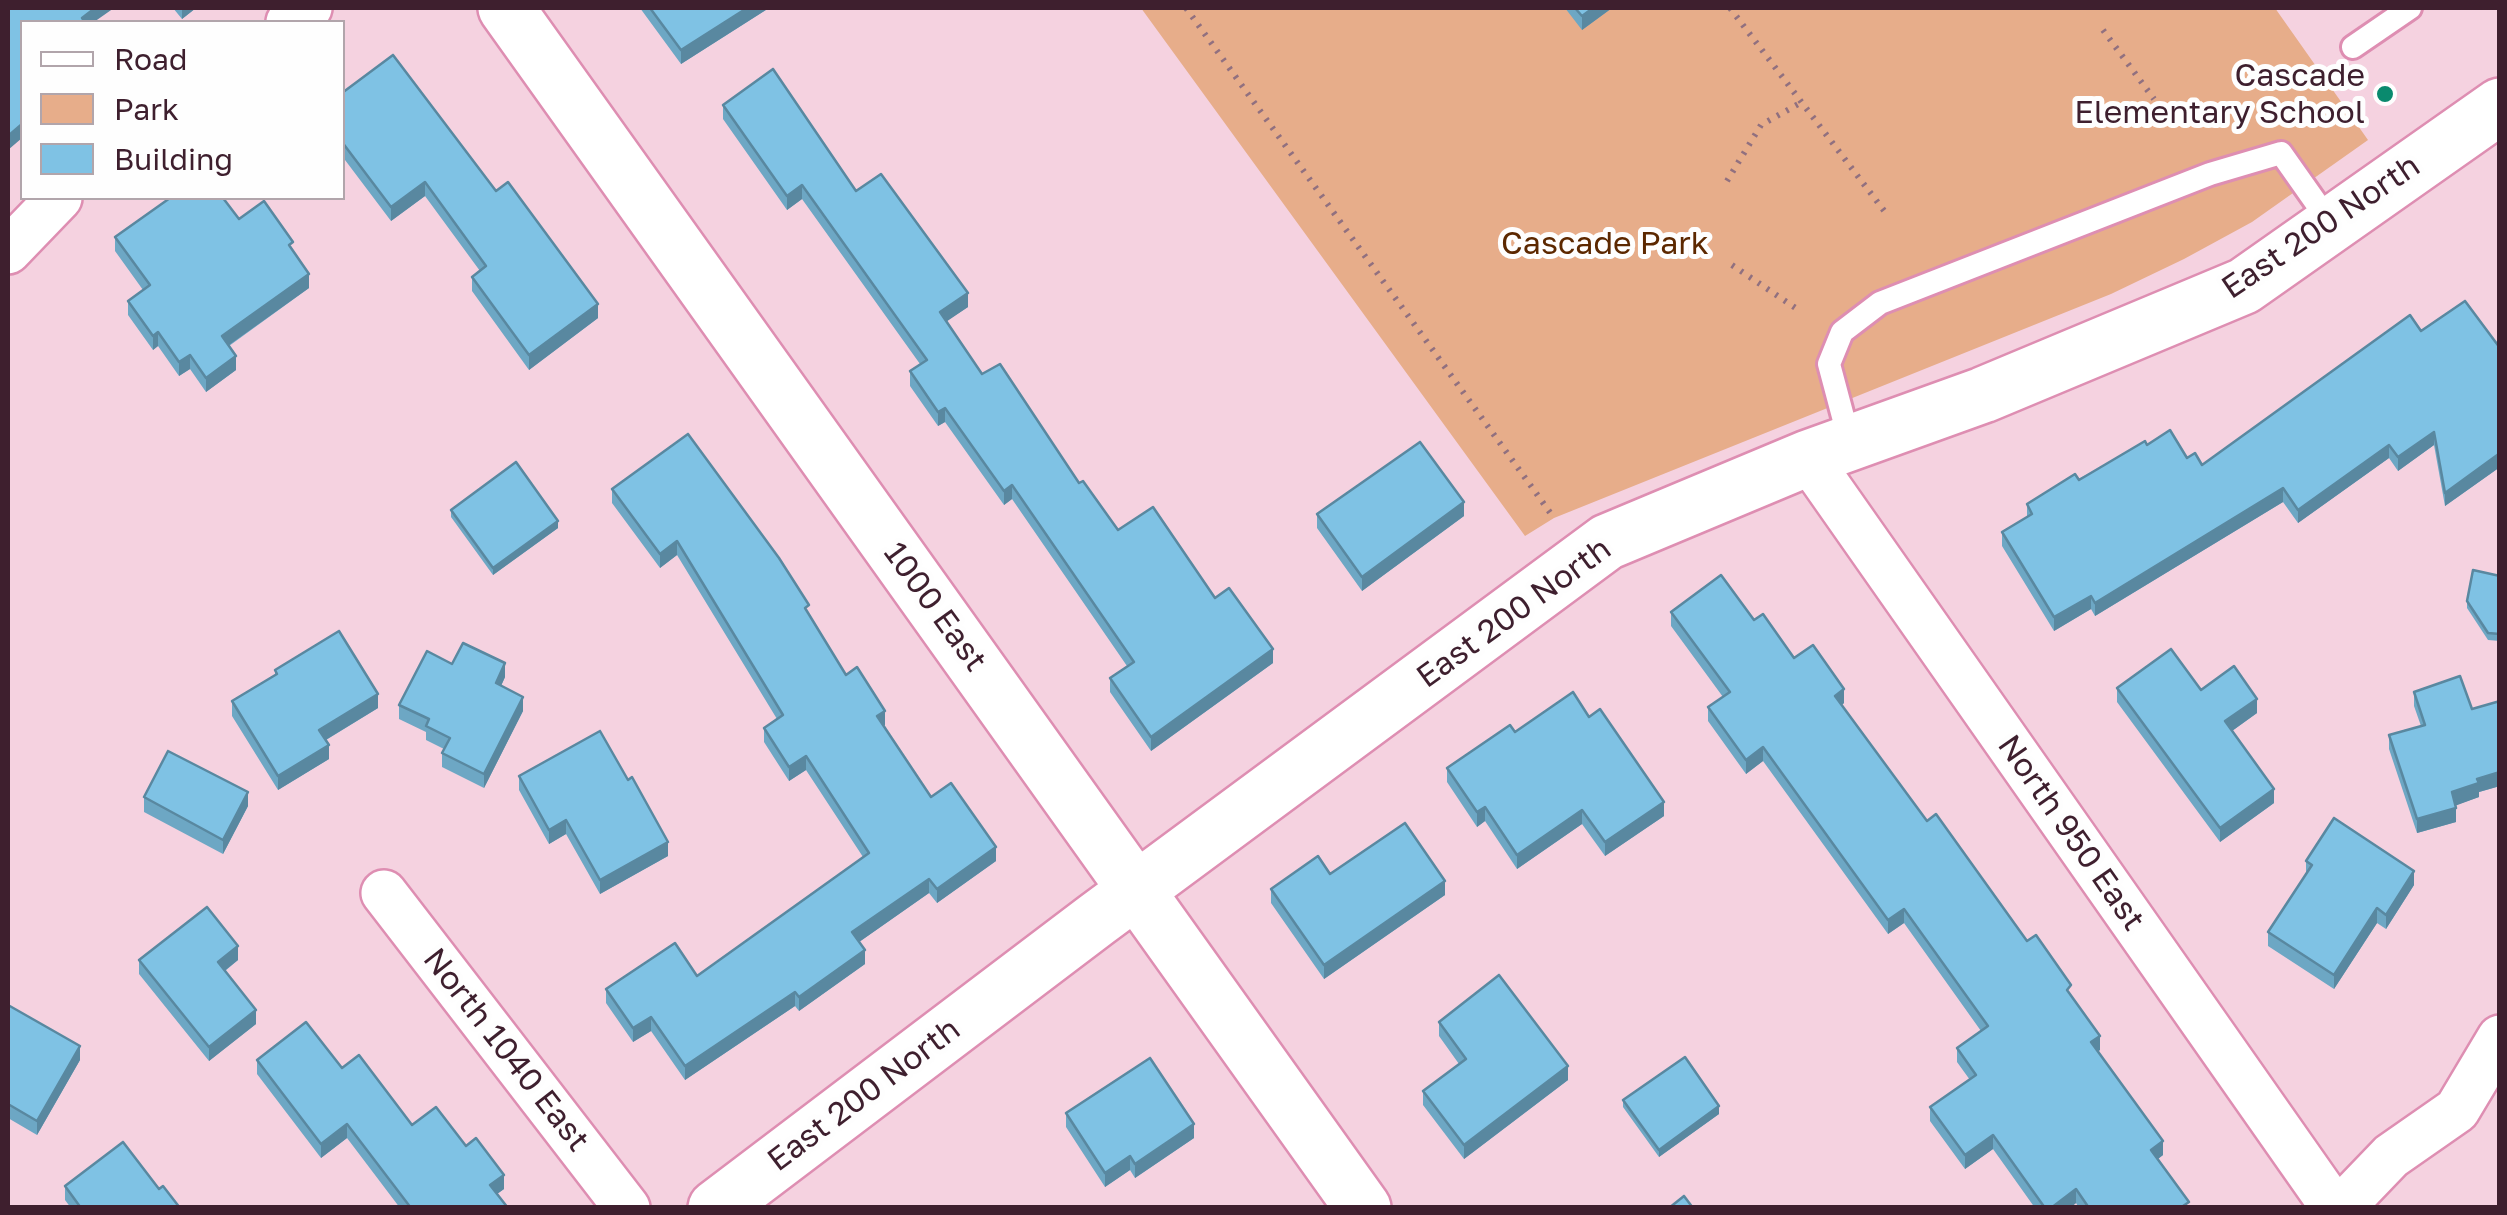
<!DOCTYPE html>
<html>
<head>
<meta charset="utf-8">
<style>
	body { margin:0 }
	#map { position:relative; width:2507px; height:1215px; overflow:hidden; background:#f5d2e0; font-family:"Golos Text",sans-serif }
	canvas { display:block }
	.frame { position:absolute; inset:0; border:10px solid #3e1f2e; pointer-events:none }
	.legend { position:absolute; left:20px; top:20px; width:325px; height:180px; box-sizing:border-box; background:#fefefe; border:2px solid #b1a5ab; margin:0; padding:12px 18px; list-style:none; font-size:30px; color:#3e1f2e }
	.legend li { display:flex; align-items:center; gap:20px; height:50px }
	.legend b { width:50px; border:2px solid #b1a5ab }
</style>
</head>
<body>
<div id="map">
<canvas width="2507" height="1215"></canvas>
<div class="frame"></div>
<ul class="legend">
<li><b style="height:12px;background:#fff"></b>Road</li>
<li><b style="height:28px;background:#e7ad8a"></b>Park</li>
<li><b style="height:28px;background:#7fc2e4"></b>Building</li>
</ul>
</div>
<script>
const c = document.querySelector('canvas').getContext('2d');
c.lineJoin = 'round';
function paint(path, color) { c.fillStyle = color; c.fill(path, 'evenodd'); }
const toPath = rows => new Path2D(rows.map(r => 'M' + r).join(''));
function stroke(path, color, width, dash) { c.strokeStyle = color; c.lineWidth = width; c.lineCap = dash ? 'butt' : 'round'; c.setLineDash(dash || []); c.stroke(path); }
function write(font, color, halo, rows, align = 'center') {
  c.font = font + ' "Golos Text",sans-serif'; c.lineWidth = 10; c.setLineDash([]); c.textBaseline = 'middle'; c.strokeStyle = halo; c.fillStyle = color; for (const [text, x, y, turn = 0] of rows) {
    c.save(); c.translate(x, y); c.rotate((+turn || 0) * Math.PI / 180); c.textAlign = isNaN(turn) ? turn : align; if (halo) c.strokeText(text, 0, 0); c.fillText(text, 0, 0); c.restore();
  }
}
paint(toPath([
	[1141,8,2275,8,2368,140,2252,222,2184,259,2111,294,1554,518,1525,536]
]), '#e7ad8a');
const lane = toPath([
	[2353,47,2410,8],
	[1850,443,1829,364,1842,332,1880,303,2210,174,2281,153,2331,224]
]);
const street = toPath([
	[289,22,309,8],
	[8,251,59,198],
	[1808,458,2334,1208],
	[384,893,627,1208],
	[2341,1208,2391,1156,2457,1110,2500,1038]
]);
const secondary = toPath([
	[506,8,1363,1208],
	[716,1208,1096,920,1607,542,1808,458,1983,395,2244,286,2500,106]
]);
stroke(lane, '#de8eb2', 28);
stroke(street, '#de8eb2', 50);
stroke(secondary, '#de8eb2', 60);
stroke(toPath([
	[1186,8,1554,518],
	[1730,8,1885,212],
	[2103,30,2154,99],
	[1727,181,1761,125,1802,102],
	[1732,265,1797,309]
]), '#91707f', 6, [2.5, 8]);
stroke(lane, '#fff', 22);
stroke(street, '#fff', 45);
stroke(secondary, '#fff', 55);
paint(toPath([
	[173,8,196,8,182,19],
	[640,8,769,8,681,64],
	[1565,8,1612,8,1582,30],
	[342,93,496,191,598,318,529,370,472,291,472,277,480,271,425,196,391,221,342,156],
	[723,105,856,191,968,307,946,321,982,374,1079,483,1118,530,1215,598,1273,663,1151,751,1110,692,1110,678,1127,666,1012,499,1004,505,945,422,938,426,910,386,910,371,920,364,802,199,787,210,723,119],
	[239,219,293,251,309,288,229,346,236,370,206,392,190,369,179,376,158,346,153,350,128,315,128,301,143,290,115,251,115,237],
	[2421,331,2500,348,2500,467,2445,506,2434,445,2398,471,2389,458,2298,523,2283,502,2095,616,2091,609,2054,631,2002,546,2002,532,2027,517,2027,504,2147,445,2187,458,2202,465],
	[612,489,809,614,846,675,885,725,884,726,931,797,996,861,937,903,929,893,859,942,865,964,799,1011,795,1006,685,1080,651,1031,633,1042,606,1003,606,989,697,976,863,857,806,770,789,781,764,742,764,728,777,719,677,555,660,568,612,503],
	[451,510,558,528,493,575,451,517],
	[1317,514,1464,516,1362,591,1317,528],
	[2500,576,2500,641,2488,640,2467,608,2467,601],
	[1671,612,1754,620,1844,703,1842,705,1927,821,2071,996,2100,1050,2098,1051,2163,1155,2158,1159,2189,1208,2079,1208,2076,1203,2070,1208,2035,1208,1993,1149,1965,1169,1930,1121,1930,1107,1970,1080,1957,1062,1957,1048,1981,1031,1904,923,1888,934,1763,761,1746,774,1708,721,1708,707,1723,697,1671,626],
	[452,664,505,677,501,686,523,711,484,788,442,767,442,753,444,749,426,740,426,732,399,719,399,705],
	[275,670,378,708,326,740,329,759,278,790,232,716,232,701,275,675],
	[2117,688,2201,690,2257,713,2232,731,2274,803,2220,842,2117,702],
	[2414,692,2472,709,2500,701,2500,786,2479,792,2479,797,2456,805,2456,822,2417,833,2389,749,2389,735,2421,726,2414,706],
	[1589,717,1664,816,1605,856,1582,824,1517,869,1485,821,1477,827,1447,782,1447,768,1515,732],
	[519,776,628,780,668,856,600,894,566,834,549,844,519,790],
	[144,797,248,806,223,854,144,812],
	[2306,861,2414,885,2386,929,2377,923,2334,989,2268,946,2268,932,2306,874],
	[1330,874,1445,895,1324,979,1271,903,1271,889],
	[139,960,238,960,225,971,256,1024,209,1061,139,974],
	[8,1005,80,1060,37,1135,8,1118],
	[1439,1022,1568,1080,1464,1159,1423,1105,1423,1091,1459,1064,1439,1036],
	[257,1060,342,1068,412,1125,466,1146,504,1189,497,1194,508,1208,400,1208,347,1138,321,1158,257,1074],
	[1623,1100,1719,1114,1659,1157,1623,1107],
	[1066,1113,1194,1138,1135,1178,1130,1170,1105,1187,1066,1127],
	[65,1186,159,1189,180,1208,71,1208,65,1200]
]), '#6da7c4');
paint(toPath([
	[95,8,114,8,94,22,82,22,82,18],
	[182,8,196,8,182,19],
	[747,8,769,8,681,64,681,50],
	[1593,8,1612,8,1582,30,1582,16],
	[22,124,22,138,8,150,8,136],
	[425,182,425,196,391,221,391,207],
	[802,185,802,199,787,210,787,196],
	[309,274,309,288,222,350,222,336],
	[968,293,968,307,940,326,940,312],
	[598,304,598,318,529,370,529,355],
	[158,332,158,346,153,350,153,336],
	[190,355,190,369,179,376,179,362],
	[236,356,236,370,206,392,206,378],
	[945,408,945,422,938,426,938,412],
	[2434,432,2434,445,2398,471,2398,457],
	[2389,445,2389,458,2298,523,2298,510],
	[2500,453,2500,467,2445,506,2445,493],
	[1012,485,1012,499,1004,505,1004,491],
	[2283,488,2283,502,2095,616,2095,603],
	[1464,502,1464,516,1362,591,1362,577],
	[558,521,558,528,493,575,493,568],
	[677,541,677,555,660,568,660,554],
	[2091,596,2091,609,2054,631,2054,617],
	[1273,649,1273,663,1151,751,1151,737],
	[505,663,505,677,496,697,496,683],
	[1844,689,1844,703,1835,710,1835,696],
	[378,694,378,708,319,744,319,730],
	[523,697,523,711,484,788,484,774],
	[2257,699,2257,713,2225,736,2225,721],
	[885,711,885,725,877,730,877,716],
	[329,745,329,759,278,790,278,776],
	[1763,747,1763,761,1746,774,1746,760],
	[806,756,806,770,789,781,789,767],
	[2500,772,2500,786,2479,792,2479,797,2452,807,2452,792,2477,779],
	[2274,789,2274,803,2220,842,2220,828],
	[248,792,248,806,223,854,223,840],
	[1664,802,1664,816,1605,856,1605,842],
	[1485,807,1485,821,1477,827,1477,812],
	[2456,808,2456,822,2417,833,2417,819],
	[1582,810,1582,824,1517,869,1517,855],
	[566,820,566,834,549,844,549,830],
	[668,842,668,856,600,894,600,880],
	[996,847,996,861,937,903,937,889],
	[2414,871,2414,885,2386,929,2386,915],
	[929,879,929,893,852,947,852,932],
	[1445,881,1445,895,1324,979,1324,965],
	[2377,908,2377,923,2334,989,2334,975],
	[1904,909,1904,923,1888,934,1888,920],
	[238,946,238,960,218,976,218,962],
	[865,950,865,964,799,1011,799,997],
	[795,992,795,1006,685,1080,685,1066],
	[256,1010,256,1024,209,1061,209,1047],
	[651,1017,651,1031,633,1042,633,1028],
	[2100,1036,2100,1050,2091,1056,2091,1042],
	[80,1046,80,1060,37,1135,37,1121],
	[1568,1066,1568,1080,1464,1159,1464,1145],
	[1719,1106,1719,1114,1659,1157,1659,1150],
	[347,1124,347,1138,321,1158,321,1144],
	[1194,1124,1194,1138,1135,1178,1135,1164],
	[1993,1135,1993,1149,1965,1169,1965,1155],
	[2163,1141,2163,1155,2151,1164,2151,1150],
	[1130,1156,1130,1170,1105,1187,1105,1173],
	[504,1175,504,1189,490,1199,490,1185],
	[2076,1189,2076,1203,2070,1208,2051,1208]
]), '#5988a0');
const building = toPath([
	[8,8,95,8,82,18,85,22,22,22,22,124,8,136,8,8],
	[650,8,747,8,681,50,650,8],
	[1575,8,1593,8,1582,16,1575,8],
	[393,55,496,191,508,182,598,304,529,355,472,277,486,266,425,182,391,207,342,142,342,93,393,55],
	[773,69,856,191,881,174,968,293,940,312,982,374,1000,364,1079,483,1083,481,1118,530,1153,507,1215,598,1229,588,1273,649,1151,737,1110,678,1134,662,1012,485,1004,491,945,408,938,412,910,371,927,360,802,185,787,196,723,105,773,69],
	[170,198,223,198,239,219,264,201,293,242,289,245,309,274,222,336,236,356,206,378,190,355,179,362,158,332,153,336,128,301,150,285,115,237,170,198],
	[2465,301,2500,348,2500,453,2445,493,2434,432,2398,457,2389,445,2298,510,2283,488,2095,603,2091,596,2054,617,2002,532,2032,514,2027,504,2075,474,2079,480,2145,441,2147,445,2170,430,2187,458,2195,453,2202,465,2410,315,2421,331,2465,301],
	[688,434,779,558,809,605,805,608,846,675,857,667,885,711,877,716,931,797,951,783,996,847,937,889,929,879,852,932,865,950,799,997,795,992,685,1066,651,1017,633,1028,606,989,675,943,697,976,869,853,806,756,789,767,764,728,783,715,677,541,660,554,612,489,688,434],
	[1420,442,1464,502,1362,577,1317,514,1420,442],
	[516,462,558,521,493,568,451,510,516,462],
	[2473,570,2500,576,2500,634,2488,633,2467,601,2473,570],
	[1721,575,1754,620,1763,614,1794,658,1813,645,1844,689,1835,696,1927,821,1936,814,2027,941,2036,935,2071,985,2067,990,2100,1036,2091,1042,2163,1141,2151,1150,2189,1202,2180,1208,2089,1208,2076,1189,2051,1208,2045,1208,1993,1135,1965,1155,1930,1107,1976,1075,1957,1048,1988,1026,1904,909,1888,920,1763,747,1746,760,1708,707,1730,692,1671,612,1721,575],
	[339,631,378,694,319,730,329,745,278,776,232,701,277,674,275,670,339,631],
	[463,643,505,663,496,683,523,697,484,774,442,753,450,738,426,726,429,719,399,705,427,651,452,664,463,643],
	[2171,649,2201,690,2234,666,2257,699,2225,721,2274,789,2220,828,2117,688,2171,649],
	[2460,676,2472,709,2500,701,2500,772,2477,779,2479,783,2452,792,2456,808,2417,819,2389,735,2425,725,2414,692,2460,676],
	[1573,692,1589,717,1600,709,1664,802,1605,842,1582,810,1517,855,1485,807,1477,812,1447,768,1510,725,1515,732,1573,692],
	[600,731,628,780,632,777,668,842,600,880,566,820,549,830,519,776,600,731],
	[168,751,248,792,223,840,144,797,168,751],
	[2334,818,2414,871,2386,915,2377,908,2334,975,2268,932,2312,865,2306,861,2334,818],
	[1405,823,1445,881,1324,965,1271,889,1318,856,1330,874,1405,823],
	[207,907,238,946,218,962,256,1010,209,1047,139,960,207,907],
	[1499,975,1568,1066,1464,1145,1423,1091,1466,1059,1439,1022,1499,975],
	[8,1005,80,1046,37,1121,8,1104,8,1005],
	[306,1022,342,1068,359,1055,412,1125,436,1107,466,1146,476,1138,504,1175,490,1185,508,1208,411,1208,347,1124,321,1144,257,1060,306,1022],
	[1685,1057,1719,1106,1659,1150,1623,1100,1685,1057],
	[1150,1058,1194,1124,1135,1164,1130,1156,1105,1173,1066,1113,1150,1058],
	[123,1142,159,1189,163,1186,180,1208,81,1208,65,1186,123,1142],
	[1684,1196,1693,1208,1669,1208,1684,1196]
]);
paint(building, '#7fc2e4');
stroke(building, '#5988a0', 2.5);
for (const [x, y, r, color] of [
	[2385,94,10,"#0a8a6e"]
]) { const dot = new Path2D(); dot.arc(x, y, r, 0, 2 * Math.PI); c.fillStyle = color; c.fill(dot); stroke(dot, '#fefefe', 4); }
write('32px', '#3e1f2e', '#fefefe', [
	["Cascade",2365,76],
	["Elementary School",2365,113]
], 'right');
write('32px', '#3e1f2e', '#fefefe', [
	["East 200 North",2321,227,-34],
	["1000 East",935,607,54],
	["East 200 North",1514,613,-36],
	["North 950 East",2071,833,55],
	["North 1040 East",506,1050,52],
	["East 200 North",864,1095,-37]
]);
write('32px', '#5c2800', '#fefefe', [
	["Cascade Park",1605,244]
]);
</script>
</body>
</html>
